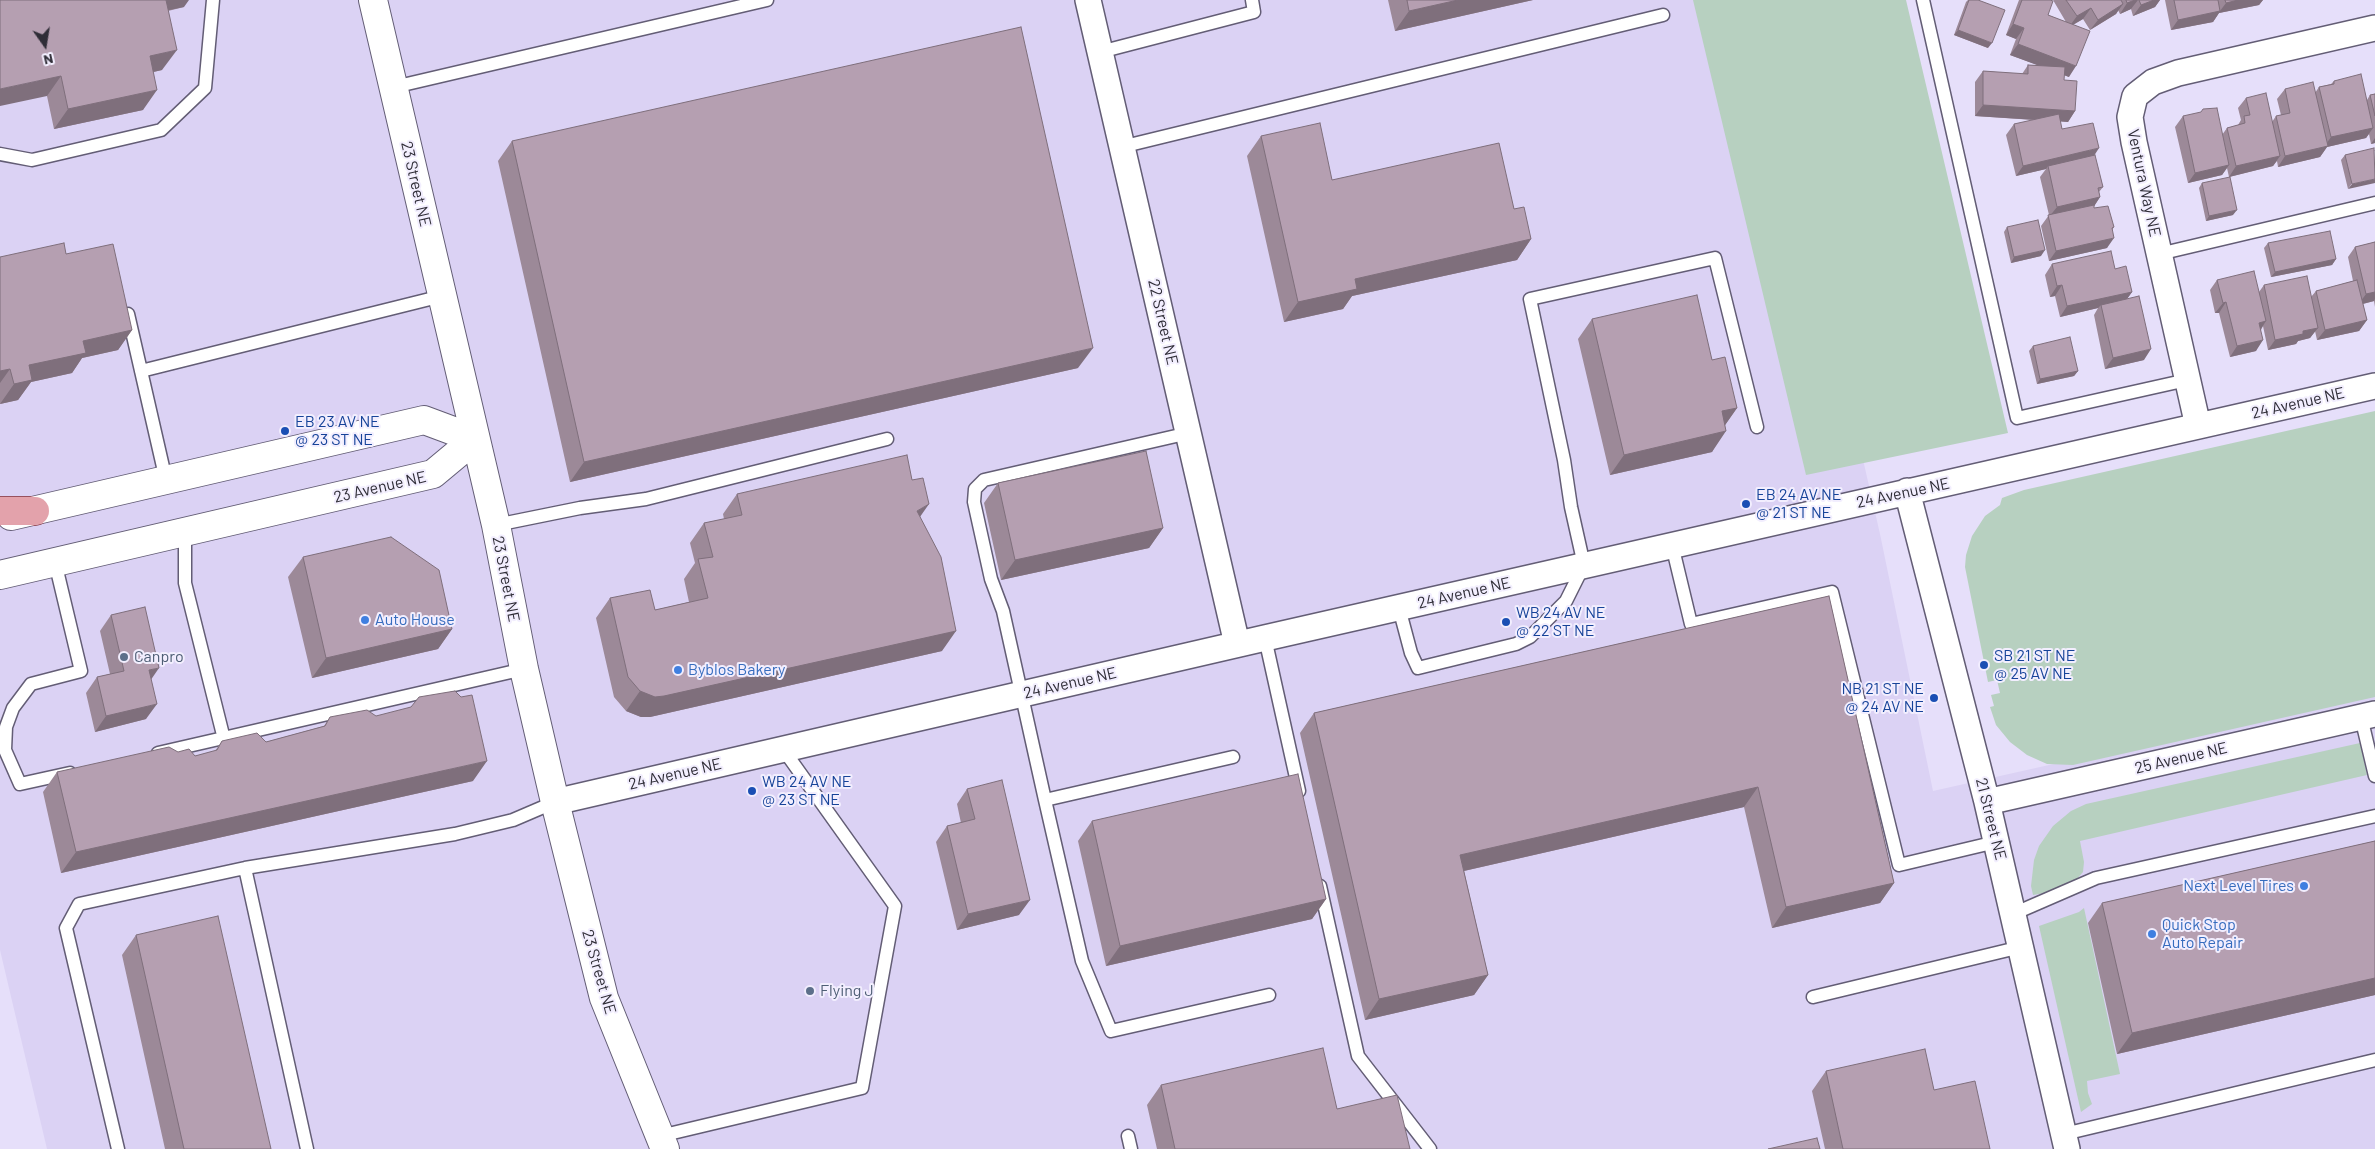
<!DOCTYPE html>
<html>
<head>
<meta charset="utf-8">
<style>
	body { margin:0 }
	#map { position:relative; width:2375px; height:1149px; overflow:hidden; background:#e6dffa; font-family:Barlow,sans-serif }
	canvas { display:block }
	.north { position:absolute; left:20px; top:20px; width:50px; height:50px; -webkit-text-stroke:4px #f2eefe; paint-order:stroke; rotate:167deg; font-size:14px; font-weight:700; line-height:20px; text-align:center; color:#2f2d37 }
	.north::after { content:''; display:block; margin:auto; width:18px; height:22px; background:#2f2d37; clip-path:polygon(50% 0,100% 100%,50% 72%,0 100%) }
</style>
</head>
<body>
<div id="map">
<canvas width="2375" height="1149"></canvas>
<div class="north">N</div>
</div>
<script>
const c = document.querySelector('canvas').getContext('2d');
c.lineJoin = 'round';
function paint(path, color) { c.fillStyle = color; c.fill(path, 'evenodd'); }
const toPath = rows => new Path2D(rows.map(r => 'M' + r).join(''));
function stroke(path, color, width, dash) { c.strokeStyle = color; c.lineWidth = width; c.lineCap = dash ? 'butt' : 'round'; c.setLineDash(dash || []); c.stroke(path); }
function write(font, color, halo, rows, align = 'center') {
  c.font = font + ' Barlow,sans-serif'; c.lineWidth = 4; c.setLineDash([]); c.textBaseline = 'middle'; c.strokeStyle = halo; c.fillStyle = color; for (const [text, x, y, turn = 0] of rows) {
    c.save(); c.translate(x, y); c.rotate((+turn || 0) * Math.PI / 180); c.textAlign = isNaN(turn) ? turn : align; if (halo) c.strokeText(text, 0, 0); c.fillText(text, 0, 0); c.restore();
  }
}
paint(toPath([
	[0,0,1758,0,1880,534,1933,791,2375,692,2375,1149,47,1149,0,950]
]), '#dbd2f4');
paint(toPath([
	[1693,0,1906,0,2008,433,1806,475],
	[2375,411,2375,697,2073,765,2047,764,2027,755,2010,742,1996,725,1990,707,1994,706,1991,695,2000,693,1997,680,1988,682,1965,567,1966,555,1972,536,1985,516,2000,505,2002,498,2024,490],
	[2360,743,2367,775,2080,841,2084,862,2083,872,2076,880,2058,891,2033,895,2031,886,2034,860,2039,846,2053,826,2071,811,2086,804],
	[2084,908,2120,1074,2087,1081,2088,1093,2092,1104,2081,1112,2039,926,2079,912]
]), '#b7d0c0');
const service = toPath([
	[1923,0,2017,418,2187,380],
	[1100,52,1254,12,1252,0],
	[394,87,767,0],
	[1121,147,1663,15],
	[0,154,32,160,161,130,205,88,213,0],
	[2159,254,2375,203],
	[128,314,166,480],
	[141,371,442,296],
	[1189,433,984,480,975,489,974,502,991,579,1003,611,1045,800,1233,757],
	[496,525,580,508,646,499,887,439],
	[185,532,185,583,224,739],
	[1672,545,1691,624,1832,592,1899,865,1996,842],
	[55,562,81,671,31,684,13,708,6,727,5,750,20,784,70,773],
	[1399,608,1411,653,1418,668,1516,644,1530,637,1566,601,1584,565,1571,507,1564,460,1530,299,1715,258,1757,427],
	[1265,638,1299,791],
	[2361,717,2375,776],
	[158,753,524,669],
	[1045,800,1082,961,1111,1031,1269,995],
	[245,868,307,1149],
	[1320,886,1358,1056,1430,1149],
	[2013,914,2096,878,2375,816],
	[1813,997,2021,947],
	[2064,1134,2375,1060],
	[660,1136,862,1088,895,906,783,749],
	[1128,1136,1131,1149],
	[118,1149,66,928,79,904,245,868,455,834,513,820,555,802]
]);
const minor = toPath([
	[1088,0,1237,644],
	[2198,426,2134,142,2130,117,2135,96,2153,82,2178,73,2375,28],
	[1907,491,1987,802,2067,1149],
	[555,802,1265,638,2375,386],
	[1987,802,2375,714]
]);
const tertiary = toPath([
	[373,0,496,525,524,669,555,802,604,998,665,1149],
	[11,516,424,420,475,439],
	[0,575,433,474,475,439]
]);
const primary = toPath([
	[0,511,35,511]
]);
stroke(service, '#635d75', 15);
stroke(minor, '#635d75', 28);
stroke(tertiary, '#635d75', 30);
stroke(primary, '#98515e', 30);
stroke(service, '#fff', 12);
stroke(minor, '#fff', 25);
stroke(tertiary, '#fff', 28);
stroke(primary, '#e3a2ab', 28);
paint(toPath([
	[0,0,184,7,168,11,162,70,153,72,143,110,54,129,47,96],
	[1388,0,1533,0,1395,31],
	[1968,0,1978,0,1988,48,1954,35,1966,2],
	[2019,0,2050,0,2048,15,2066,22,2053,0,2160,0,2155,7,2133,16,2131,9,2120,14,2118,10,2116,14,2090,30,2083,19,2073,25,2069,77,2064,75,2064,80,2075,111,2068,122,2060,121,2062,129,2094,156,2103,187,2099,192,2100,197,2094,206,2094,208,2114,227,2112,230,2107,248,2049,261,2041,226,2049,215,2040,177,2046,169,2016,176,2006,135,2014,124,2034,120,1975,116,1975,82,1983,71,2022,74,2028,65,2038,65,2010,55,2016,39,2006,35],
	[2165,0,2263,0,2259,5,2219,13,2213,22,2171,30],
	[2334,81,2367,100,2370,95,2375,94,2375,143,2371,144,2369,134,2366,138,2327,147,2320,157,2278,167,2277,161,2273,166,2229,177,2227,168,2222,175,2188,183,2175,127,2183,116,2222,135,2227,128,2238,125,2241,120,2238,108,2246,98,2272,122,2276,116,2281,115,2277,99,2285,89,2315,93,2319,87,2331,84],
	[1261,136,1332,180,1514,209,1531,239,1517,260,1352,296,1343,309,1284,322,1247,156],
	[512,141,1078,368,570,482,498,161],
	[2375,150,2348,189,2341,160,2345,155],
	[2202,183,2233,215,2206,221,2199,188],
	[2007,227,2041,256,2011,263,2004,232],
	[2375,242,2375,307,2374,301,2363,304,2367,320,2359,331,2317,340,2315,331,2310,338,2298,341,2296,344,2268,350,2263,326,2261,330,2256,351,2230,357,2219,313,2215,313,2210,290,2217,280,2259,292,2264,285,2311,297,2316,291,2353,281,2348,257,2355,247],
	[2268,243,2336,259,2332,265,2271,277,2264,248],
	[66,254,132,330,118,350,82,358,72,373,31,382,18,400,0,404,0,257],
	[2052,264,2115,269,2132,292,2127,299,2144,360,2105,369,2094,315,2098,308,2060,317,2055,296,2050,297,2045,275],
	[1592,319,1712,360,1737,408,1725,425,1712,452,1610,475,1578,339],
	[2033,346,2078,371,2074,376,2037,384,2029,351],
	[998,483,1163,528,1149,548,1001,580,984,503],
	[737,494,920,517,942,651,650,717,641,717,626,711,614,697,596,618,610,598,655,610,689,602,684,579,695,563,690,543,704,523,724,519,723,514],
	[303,557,452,629,438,649,312,678,288,577],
	[1829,596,1894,883,1880,903,1772,928,1744,807,1464,871,1488,975,1474,995,1365,1020,1300,733,1314,713],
	[111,615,151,679,146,719,95,732,86,693,97,677,110,674,100,631],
	[330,717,473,781,61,873,43,792,57,772,178,752,195,756,215,751,222,741,266,742,324,726],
	[967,789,1019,915,957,930,936,842,947,826,961,823,957,804],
	[1092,821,1326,899,1312,919,1106,966,1078,841],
	[2375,841,2375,995,2117,1054,2088,923,2102,903],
	[136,935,271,1149,165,1149,122,955],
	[1826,1071,1934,1090,1990,1149,1825,1149,1812,1091],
	[1161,1085,1337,1109,1410,1149,1157,1149,1147,1105]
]), '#9c8998');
paint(toPath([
	[161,0,189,0,184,7,150,14],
	[1458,0,1533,0,1395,31,1409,11],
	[2135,0,2138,0,2131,9,2120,14,2127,3],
	[2154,0,2160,0,2155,7,2133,16,2141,5],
	[2238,0,2263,0,2259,5,2219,13,2213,22,2171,30,2178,20,2220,11,2226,3],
	[2123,4,2116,14,2090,30,2098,20],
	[2091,8,2083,19,2069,27,2077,16],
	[2013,24,2024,28,2016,39,2006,35],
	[1958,30,1992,43,1988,48,1954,35],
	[2018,44,2076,66,2069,77,2010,55],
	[177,50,162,70,136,76,150,56],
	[61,76,47,96,0,106,0,89],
	[157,90,143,110,54,129,68,109],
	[1983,105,2075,111,2068,122,1975,116],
	[2373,128,2366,138,2327,147,2320,157,2278,167,2285,156,2324,147,2331,137],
	[2375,138,2375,143,2371,144],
	[2099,148,2092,159,2048,166,2046,169,2016,176,2023,166],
	[2280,156,2273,166,2229,177,2236,166],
	[2229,165,2222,175,2188,183,2195,173],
	[2375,179,2375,183,2348,189,2352,184],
	[2100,197,2093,208,2049,217,2057,207],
	[2237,210,2233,215,2206,221,2209,216],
	[2114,238,2107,248,2049,261,2056,251],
	[1531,239,1517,260,1352,296,1343,309,1284,322,1298,302,1355,279],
	[2045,250,2041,256,2011,263,2014,257],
	[2336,259,2332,265,2271,277,2275,272],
	[2062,285,2055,296,2050,297,2057,286],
	[2132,292,2124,303,2101,305,2098,308,2060,317,2067,306],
	[2375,292,2375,299,2374,301,2358,305,2366,294],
	[2226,302,2219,313,2215,313,2223,303],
	[2367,320,2359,331,2317,340,2325,330],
	[2266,321,2259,332,2259,323],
	[2318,328,2310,338,2298,341,2296,344,2268,350,2275,340,2303,331],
	[132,330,118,350,82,358,72,373,31,382,18,400,0,404,14,384,29,365,83,341],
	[2263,340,2256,351,2230,357,2237,346],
	[1093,348,1078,368,570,482,584,462],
	[2151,349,2144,360,2105,369,2113,358],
	[10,369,0,383,0,371],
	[2078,371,2074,376,2037,384,2040,379],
	[1737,408,1723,428,1722,411],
	[1726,431,1712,452,1610,475,1624,455],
	[929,504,915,524,917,511],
	[1163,528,1149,548,1001,580,1015,560],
	[452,629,438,649,312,678,326,658],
	[956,631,942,651,650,717,641,717,626,711,640,691],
	[159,668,148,684,149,670],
	[157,704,146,719,95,732,106,716],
	[487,761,473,781,61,873,76,852],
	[1758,787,1744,807,1446,875,1460,855],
	[1894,883,1880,903,1772,928,1786,907],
	[1326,899,1312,919,1106,966,1120,946],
	[1030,900,1019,915,957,930,968,914],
	[1488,975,1474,995,1365,1020,1379,999],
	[2375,978,2375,995,2117,1054,2132,1033]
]), '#7f6f7c');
const building = toPath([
	[0,0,166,0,177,50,150,56,157,90,68,109,61,76,0,89,0,0],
	[1407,0,1458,0,1409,11,1407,0],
	[1969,0,1978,0,2005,10,1992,43,1958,30,1969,0],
	[2022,0,2050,0,2053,1,2048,15,2090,31,2076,66,2018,44,2024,28,2013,24,2022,0],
	[2066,0,2121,0,2123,4,2098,20,2091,8,2077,16,2066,0],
	[2126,0,2135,0,2127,3,2126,0],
	[2139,0,2154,0,2141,5,2139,0],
	[2174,0,2218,0,2220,11,2178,20,2174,0],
	[2225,0,2238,0,2226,3,2225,0],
	[1021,27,1093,348,584,462,512,141,1021,27],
	[2028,65,2065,67,2064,80,2077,81,2075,111,1983,105,1983,71,2028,74,2028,65],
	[2361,74,2373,128,2331,137,2319,87,2334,84,2334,81,2361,74],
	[2313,82,2328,146,2285,156,2276,116,2290,113,2285,89,2313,82],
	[2266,93,2280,156,2236,166,2227,128,2245,123,2244,116,2250,115,2246,98,2266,93],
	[2375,94,2375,116,2370,95,2375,94],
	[2217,108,2229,165,2195,173,2183,116,2201,112,2203,109,2217,108],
	[2059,114,2062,129,2093,123,2099,148,2023,166,2014,124,2059,114],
	[1320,123,1332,180,1499,143,1514,209,1524,207,1531,239,1355,279,1357,289,1298,302,1261,136,1320,123],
	[2374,148,2375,179,2352,184,2345,155,2374,148],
	[2095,155,2103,187,2098,188,2100,197,2057,207,2048,166,2095,155],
	[2230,177,2237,210,2209,216,2202,183,2230,177],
	[2094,205,2094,208,2108,206,2114,227,2112,228,2114,238,2056,251,2048,215,2094,205],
	[2038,220,2045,250,2014,257,2007,227,2038,220],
	[2330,231,2336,259,2275,272,2268,243,2330,231],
	[2375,242,2375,292,2366,294,2355,247,2375,242],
	[64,243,66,254,113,244,132,330,83,341,86,353,29,365,32,380,14,384,10,369,0,371,0,257,64,243],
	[2111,251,2115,269,2126,266,2132,292,2067,306,2062,285,2057,286,2052,264,2111,251],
	[2254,271,2266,321,2259,323,2263,340,2237,346,2226,302,2223,303,2217,280,2254,271],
	[2307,276,2318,328,2303,331,2303,334,2275,340,2264,285,2307,276],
	[2357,280,2367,320,2325,330,2316,291,2357,280],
	[1697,295,1712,360,1725,357,1737,408,1722,411,1726,431,1624,455,1592,319,1697,295],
	[2139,296,2151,349,2113,358,2101,305,2139,296],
	[2070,337,2078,371,2040,379,2033,346,2070,337],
	[1146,451,1163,528,1015,560,998,483,1146,451],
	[907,455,912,480,923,478,929,504,917,511,941,557,956,631,664,696,655,697,640,691,628,677,610,598,650,590,655,610,708,598,698,559,713,557,704,523,742,515,737,494,907,455],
	[391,537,439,570,452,629,326,658,303,557,391,537],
	[1829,596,1894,883,1786,907,1758,787,1460,855,1488,975,1379,999,1314,713,1829,596],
	[145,607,159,668,149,670,157,704,106,716,97,677,124,671,111,615,145,607],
	[455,691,461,697,472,695,487,761,76,852,57,772,169,747,178,752,189,749,195,756,217,750,222,741,257,733,266,742,325,726,330,717,367,710,376,716,411,707,419,697,455,691],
	[1298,774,1326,899,1120,946,1092,821,1298,774],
	[1002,780,1030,900,968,914,947,826,975,819,967,789,1002,780],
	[2375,841,2375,978,2132,1033,2102,903,2375,841],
	[218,916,271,1149,184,1149,136,935,218,916],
	[1323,1048,1337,1109,1397,1095,1410,1149,1175,1149,1161,1085,1323,1048],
	[1925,1049,1934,1090,1975,1081,1990,1149,1843,1149,1826,1071,1925,1049],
	[1817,1138,1820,1149,1768,1149,1817,1138]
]);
paint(building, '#b59fb1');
stroke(building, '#7f6f7c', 1);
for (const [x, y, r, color] of [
	[285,431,5,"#1a4fb4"],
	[1746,504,5,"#1a4fb4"],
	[365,620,5,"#3f7fe0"],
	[1506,622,5,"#1a4fb4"],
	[124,657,5,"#5c6f8a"],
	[1984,665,5,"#1a4fb4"],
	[678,670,5,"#3f7fe0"],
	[1934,698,5,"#1a4fb4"],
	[752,791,5,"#1a4fb4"],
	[2304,886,5,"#3f7fe0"],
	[2152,934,5,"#3f7fe0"],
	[810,991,5,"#5c6f8a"]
]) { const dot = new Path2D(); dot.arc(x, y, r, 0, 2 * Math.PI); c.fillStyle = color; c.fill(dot); stroke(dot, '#f2eefe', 2); }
write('16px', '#2f2d37', '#f2eefe', [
	["Ventura Way NE",2144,183,78],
	["23 Street NE",416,184,77],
	["22 Street NE",1163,322,77],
	["24 Avenue NE",2298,403,-13],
	["23 Avenue NE",380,487,-13],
	["24 Avenue NE",1903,493,-12],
	["23 Street NE",506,579,79],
	["24 Avenue NE",1464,593,-13],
	["24 Avenue NE",1070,683,-13],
	["25 Avenue NE",2181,758,-13],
	["24 Avenue NE",675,774,-13],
	["21 Street NE",1991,819,76],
	["23 Street NE",599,972,74]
]);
write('16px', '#164399', '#f2eefe', [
	["EB 23 AV NE",295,422],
	["@ 23 ST NE",295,440],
	["EB 24 AV NE",1756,495],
	["@ 21 ST NE",1756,513],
	["WB 24 AV NE",1516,613],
	["@ 22 ST NE",1516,631],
	["SB 21 ST NE",1994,656],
	["@ 25 AV NE",1994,674],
	["NB 21 ST NE",1924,689,"right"],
	["@ 24 AV NE",1924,707,"right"],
	["WB 24 AV NE",762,782],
	["@ 23 ST NE",762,800]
], 'left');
write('16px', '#366cbe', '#f2eefe', [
	["Auto House",375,620],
	["Byblos Bakery",688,670],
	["Next Level Tires",2294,886,"right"],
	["Quick Stop",2162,925],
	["Auto Repair",2162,943]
], 'left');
write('16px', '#4e5e75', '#f2eefe', [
	["Canpro",134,657],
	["Flying J",820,991]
], 'left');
</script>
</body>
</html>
